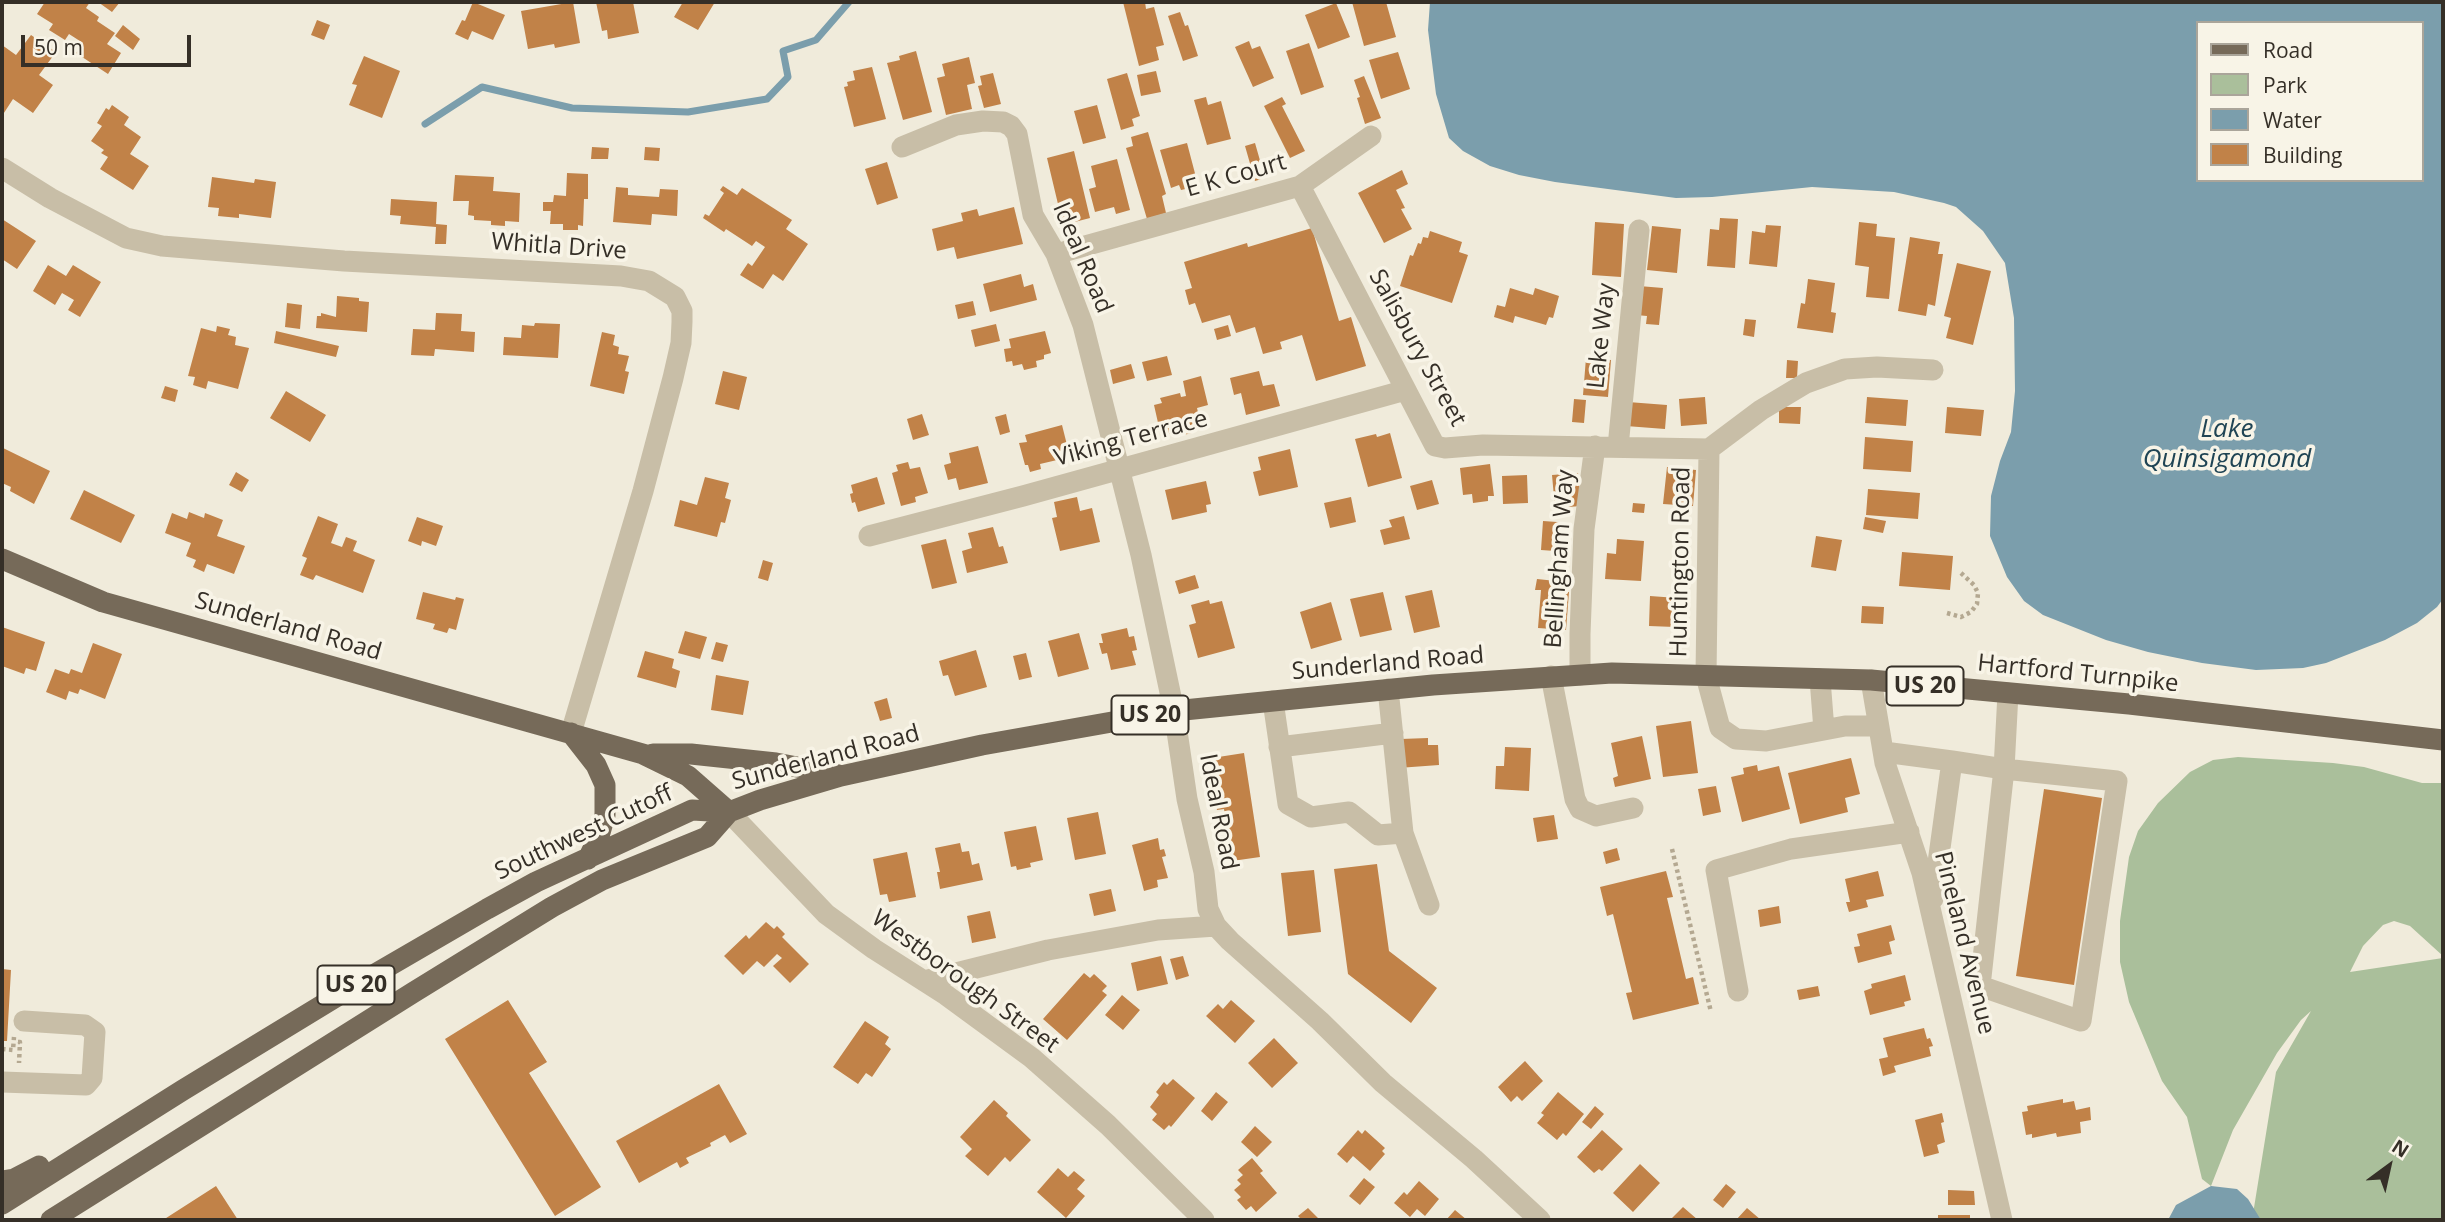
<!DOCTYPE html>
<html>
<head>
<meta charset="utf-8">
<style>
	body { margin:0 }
	#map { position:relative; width:2445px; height:1222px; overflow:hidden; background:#f0ebdb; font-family:"Open Sans",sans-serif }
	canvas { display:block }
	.frame { position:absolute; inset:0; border:4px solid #352f27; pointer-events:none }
	.legend { position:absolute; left:2196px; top:21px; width:228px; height:161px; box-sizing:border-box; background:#f8f4e7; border:2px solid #aaa59a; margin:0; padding:9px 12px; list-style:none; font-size:21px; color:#352f27 }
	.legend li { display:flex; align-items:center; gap:14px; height:35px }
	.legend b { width:35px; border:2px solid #aaa59a }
	.north { position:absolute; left:2354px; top:1131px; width:70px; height:70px; -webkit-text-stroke:5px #f8f4e7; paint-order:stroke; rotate:33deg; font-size:19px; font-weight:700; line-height:28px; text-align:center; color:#352f27 }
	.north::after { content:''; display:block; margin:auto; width:24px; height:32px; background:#352f27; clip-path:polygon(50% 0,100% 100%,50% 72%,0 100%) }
	.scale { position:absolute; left:21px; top:35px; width:170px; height:32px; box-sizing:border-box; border:4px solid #352f27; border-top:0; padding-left:9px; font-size:21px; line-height:24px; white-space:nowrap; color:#352f27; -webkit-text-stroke:5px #f8f4e7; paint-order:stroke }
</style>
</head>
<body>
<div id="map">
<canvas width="2445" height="1222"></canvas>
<div class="frame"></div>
<ul class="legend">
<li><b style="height:9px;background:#766a59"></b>Road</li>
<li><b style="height:19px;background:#aabf9b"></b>Park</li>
<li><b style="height:19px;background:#7b9eac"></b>Water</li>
<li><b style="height:19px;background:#c18248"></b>Building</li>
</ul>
<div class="north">N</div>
<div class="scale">50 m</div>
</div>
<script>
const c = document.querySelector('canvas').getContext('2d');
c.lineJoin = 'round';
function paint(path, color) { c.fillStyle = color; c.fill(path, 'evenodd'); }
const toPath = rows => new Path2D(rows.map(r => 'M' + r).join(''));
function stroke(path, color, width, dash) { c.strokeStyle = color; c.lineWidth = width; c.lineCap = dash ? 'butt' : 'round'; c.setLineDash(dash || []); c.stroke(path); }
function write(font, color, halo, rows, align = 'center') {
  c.font = font + ' "Open Sans",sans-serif'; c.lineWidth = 7; c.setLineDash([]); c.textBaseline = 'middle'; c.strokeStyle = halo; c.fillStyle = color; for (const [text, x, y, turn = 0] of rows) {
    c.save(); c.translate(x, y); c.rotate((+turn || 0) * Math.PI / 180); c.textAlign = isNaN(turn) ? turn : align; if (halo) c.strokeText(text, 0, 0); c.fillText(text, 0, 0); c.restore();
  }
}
paint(toPath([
	[2238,757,2333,763,2364,767,2422,783,2443,783,2443,956,2410,926,2394,921,2383,925,2363,946,2350,972,2443,958,2443,1220,2252,1220,2276,1072,2311,1011,2301,1020,2277,1053,2233,1130,2211,1186,2202,1179,2187,1117,2162,1081,2129,1002,2120,962,2120,921,2129,857,2138,831,2158,803,2190,772,2213,760]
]), '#aabf9b');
paint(toPath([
	[1430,2,2443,2,2443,599,2437,607,2417,623,2385,640,2326,663,2303,668,2256,670,2202,663,2148,652,2106,640,2043,615,2024,601,2007,577,1990,536,1991,496,2000,461,2011,432,2015,391,2014,318,2005,263,1983,231,1956,207,1944,203,1894,192,1812,187,1712,197,1676,198,1555,182,1519,175,1490,166,1463,151,1449,138,1436,94,1428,30],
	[2198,23,2422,23,2422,180,2198,180],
	[2211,1186,2237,1189,2248,1199,2261,1220,2168,1220,2176,1205]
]), '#7b9eac');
stroke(toPath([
	[425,124,482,87,572,108,688,112,767,99,788,77,783,51,816,40,849,2]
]), '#7b9eac', 7);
paint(toPath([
	[45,2,90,2,86,8,99,17,97,21,115,33,107,44,121,53,108,74,76,53,83,43,69,34,65,40,49,30,53,24,37,14],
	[98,2,120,2,112,12],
	[473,2,505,15,493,40,472,31,468,40,455,34,462,20,465,21],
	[573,2,580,43,555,48,554,44,528,49,521,11],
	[596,2,633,2,639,33,608,39,607,30,602,31],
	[683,2,715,2,698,30,674,17],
	[1123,2,1145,2,1146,9,1154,7,1164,45,1156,47,1159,60,1139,66],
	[1352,2,1386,2,1396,37,1364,46],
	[1336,3,1350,37,1318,49,1305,15],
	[1180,12,1185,26,1188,25,1198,56,1183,61,1168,16],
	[317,20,330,25,324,40,311,35],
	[123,25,140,39,133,50,115,36],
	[31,35,56,52,39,75,53,85,33,113,13,99,2,116,2,45,16,55],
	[1249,41,1252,49,1260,46,1274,78,1253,87,1235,47],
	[1309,43,1324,87,1301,95,1286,51],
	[916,51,932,112,903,120,887,63,900,60,899,56],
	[1398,52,1410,89,1381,99,1369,60],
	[364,56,400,71,382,118,349,105,357,85,352,84],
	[969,57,975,83,967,85,972,109,946,115,937,78,945,76,942,64],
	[872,67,886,119,854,127,844,87,848,86,847,82,855,80,853,71],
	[1156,71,1161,92,1141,96,1137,75],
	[993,73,1001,104,984,108,978,86,982,85,980,76],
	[1127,73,1140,116,1132,119,1134,126,1121,130,1107,79],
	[1364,76,1381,118,1365,124,1357,98,1360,97,1354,80],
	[1206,97,1208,105,1221,101,1231,139,1207,145,1194,100],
	[1282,97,1286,104,1282,106,1305,151,1290,158,1264,106],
	[112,105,129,117,124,125,141,137,130,154,149,166,133,190,100,169,108,157,101,153,104,150,91,141,102,126,97,123,106,108,109,110],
	[1097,105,1106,138,1083,144,1074,111],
	[1148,132,1166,194,1162,196,1166,213,1147,219,1126,148,1133,146,1131,137],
	[1187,143,1197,181,1189,183,1190,188,1181,190,1179,185,1171,188,1160,150],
	[1255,143,1265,178,1255,181,1245,146],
	[592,147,609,148,608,159,591,159],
	[645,147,660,148,659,161,644,160],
	[1074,151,1090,218,1063,225,1047,158],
	[1117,159,1130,210,1116,214,1114,207,1095,212,1089,189,1096,187,1091,166],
	[887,162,898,198,877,205,865,169],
	[1402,170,1408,184,1396,190,1405,208,1401,209,1412,229,1384,243,1358,193],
	[567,173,588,174,588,199,584,199,583,226,578,225,578,230,563,230,563,224,550,224,551,211,543,211,543,202,553,202,554,195,566,196],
	[455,175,494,177,493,191,520,193,519,222,505,221,505,226,491,225,491,221,474,220,474,216,468,215,469,201,453,201],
	[212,177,254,183,255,179,276,182,271,218,239,214,239,218,218,216,219,208,208,207],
	[723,186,737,195,742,188,792,220,786,229,808,244,783,281,773,274,763,289,740,275,748,263,752,266,765,247,756,241,752,246,726,229,724,232,703,218,705,214,709,216,724,193,720,190],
	[616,187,628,188,628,195,659,197,660,189,678,190,677,216,652,214,651,225,613,222],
	[391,199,437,202,436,224,447,225,446,244,435,244,436,227,400,224,401,216,390,215],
	[1014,207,1023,244,957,259,954,247,937,251,932,229,963,221,961,213,977,209,979,216],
	[1720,218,1738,219,1735,268,1707,266,1710,229,1719,230],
	[2,219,36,241,17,269,2,259],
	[1595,222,1624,224,1621,277,1592,275],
	[1859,222,1877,224,1876,236,1895,238,1889,299,1866,297,1869,267,1855,265],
	[1766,225,1781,226,1777,267,1749,264,1752,231,1765,233],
	[1652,226,1681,229,1677,273,1647,270],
	[1312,228,1339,321,1351,317,1366,366,1316,381,1302,335,1280,342,1282,349,1263,354,1255,327,1236,333,1230,315,1202,323,1195,303,1189,305,1185,290,1192,288,1184,262,1247,243,1248,247],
	[1430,231,1462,242,1459,252,1468,255,1452,303,1400,286,1410,255,1413,256,1418,243,1421,244,1423,237,1428,238],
	[1910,237,1940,242,1938,254,1943,254,1935,306,1928,304,1926,316,1898,311],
	[1957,263,1991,271,1973,345,1946,338,1951,318,1944,316],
	[48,265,66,276,73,265,101,282,80,317,68,310,74,300,62,293,55,305,33,291],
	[1021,274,1024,287,1033,284,1037,300,990,312,983,284],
	[1808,279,1835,283,1831,312,1836,313,1833,333,1797,328,1801,303,1805,304],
	[1639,286,1663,288,1659,325,1646,324,1647,316,1636,315],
	[1510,288,1533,295,1535,288,1559,296,1553,318,1549,317,1546,325,1515,316,1513,323,1494,317,1497,305,1505,307],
	[337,296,359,298,359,301,369,302,367,332,316,328,317,316,321,316,321,313,336,317],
	[973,301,976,315,958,319,955,305],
	[287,303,302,305,300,329,285,327],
	[436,313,462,314,461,331,475,332,474,352,435,349,434,356,411,355,413,329,435,330],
	[1745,319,1756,320,1754,337,1743,335],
	[535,323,560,324,558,358,503,355,504,337,521,338,522,325,534,326],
	[996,324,1000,341,975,347,971,330],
	[1228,325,1231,336,1217,340,1214,329],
	[217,326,230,329,228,335,236,337,235,345,249,348,238,389,208,381,206,389,193,385,195,377,188,376,201,328,216,332],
	[276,331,339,346,336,357,274,343],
	[1045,331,1051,353,1044,355,1044,359,1036,361,1037,367,1024,370,1022,364,1013,366,1012,361,1006,362,1004,349,1011,348,1009,339],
	[602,332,615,335,613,345,619,347,618,354,629,356,625,371,629,372,624,394,590,386],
	[1167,356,1172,375,1147,381,1142,362],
	[1586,358,1611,360,1608,397,1583,395],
	[1787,360,1798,361,1797,378,1786,378],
	[1131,364,1135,378,1113,384,1110,370],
	[723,371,747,377,739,410,715,404],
	[1259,371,1263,386,1274,384,1280,406,1246,415,1241,393,1234,395,1230,378],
	[1201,376,1208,405,1197,408,1201,426,1190,428,1192,433,1179,436,1178,432,1161,436,1154,405,1162,403,1160,398,1180,393,1181,397,1186,396,1183,381],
	[165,386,178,390,175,402,161,398],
	[286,391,326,415,310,442,270,418],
	[1705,397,1707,424,1681,426,1679,399],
	[1867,397,1908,400,1906,426,1865,423],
	[1574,399,1586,400,1584,423,1572,422],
	[1628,402,1667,405,1665,429,1626,426],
	[1779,407,1801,407,1800,424,1779,423],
	[1947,407,1984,410,1981,436,1945,433],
	[922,414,929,435,913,440,907,419],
	[1006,414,1010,432,1000,435,995,417],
	[1062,425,1070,457,1040,464,1041,469,1030,472,1028,465,1025,465,1019,443,1027,442,1025,435],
	[1390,433,1402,478,1368,487,1355,439,1376,434,1377,437],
	[1865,437,1913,441,1911,472,1863,469],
	[978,446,988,483,959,490,956,478,948,480,944,465,951,463,949,453],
	[3,448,50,471,34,504,10,491,11,487,2,483],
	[1290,449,1298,487,1259,496,1253,472,1261,470,1258,457],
	[908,462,910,469,920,467,928,493,915,497,916,502,901,506,892,473,898,471,896,465],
	[1490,464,1494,496,1488,496,1488,501,1473,503,1472,494,1463,495,1460,468],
	[1667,467,1696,470,1693,506,1663,504],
	[236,472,249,480,242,492,229,485],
	[1578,473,1581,506,1555,508,1552,475],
	[1527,475,1528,503,1503,504,1502,476],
	[705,477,729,483,725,498,731,500,725,523,721,522,717,537,674,526,680,500,697,505],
	[877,477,885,504,858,512,855,502,852,503,850,494,853,493,851,485],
	[1432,480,1439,504,1417,510,1410,486],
	[1206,481,1211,504,1206,505,1207,512,1172,520,1165,490],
	[1868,489,1920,493,1918,519,1866,515],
	[84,490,135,515,121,543,70,519],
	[1077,497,1080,511,1092,508,1100,542,1060,551,1052,518,1057,517,1054,502],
	[1351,497,1356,522,1330,528,1324,503],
	[1633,503,1645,504,1644,513,1632,512],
	[189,512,204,518,205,513,223,520,217,536,245,546,234,574,207,564,204,572,193,567,196,560,186,556,191,543,165,533,172,513,187,519],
	[318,516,338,524,331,543,342,547,346,537,357,541,353,551,375,560,363,593,316,575,313,580,300,575,307,558,302,556],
	[1404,516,1410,539,1384,545,1380,530,1392,527,1389,520],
	[417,517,443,526,436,546,422,541,421,546,408,541],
	[1865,517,1886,521,1883,533,1863,529],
	[1543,521,1571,523,1569,552,1541,550],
	[993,527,999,547,1003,546,1008,563,967,573,962,551,972,548,968,533],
	[1816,536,1842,540,1836,571,1811,567],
	[946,539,957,583,932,589,921,545],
	[1617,539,1644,541,1641,581,1605,579,1607,553,1616,554],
	[1902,552,1953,556,1950,590,1899,586],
	[763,560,773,563,768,581,758,578],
	[1195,575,1199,588,1179,594,1175,581],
	[1537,579,1556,581,1555,591,1569,592,1566,630,1538,628,1541,590,1535,590],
	[1432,590,1440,627,1414,633,1405,596],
	[423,592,455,600,456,597,464,599,456,630,449,628,447,633,433,629,435,624,416,619],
	[1383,592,1392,630,1360,637,1350,599],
	[1650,596,1677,598,1675,627,1649,626],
	[1209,600,1210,604,1222,601,1235,648,1198,658,1189,625,1196,623,1191,605],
	[1331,602,1342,640,1311,649,1300,612],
	[1862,606,1884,607,1883,624,1861,623],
	[2,627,45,642,36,671,26,668,24,674,2,666],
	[1127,628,1129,637,1134,636,1137,650,1132,651,1136,665,1111,670,1107,653,1102,654,1099,643,1103,643,1101,634],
	[685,631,707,637,700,659,678,653],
	[1079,633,1089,669,1058,677,1048,641],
	[716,642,728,645,723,662,711,659],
	[93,643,122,654,105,699,80,689,78,694,69,691,66,700,46,692,55,669,69,674,71,669,82,673],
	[976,650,987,687,955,696,948,675,943,676,939,661],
	[645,651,674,659,672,668,680,671,676,688,637,677],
	[1026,653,1032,677,1019,680,1013,656],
	[716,675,749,681,743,715,711,710],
	[887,698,892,718,880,721,874,702],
	[1691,721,1698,773,1663,777,1656,726],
	[1642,736,1651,779,1615,787,1613,778,1618,776,1611,743],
	[1428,738,1428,745,1438,745,1439,765,1398,768,1401,739],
	[1505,747,1531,748,1529,791,1495,789,1496,766,1504,766],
	[1244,753,1260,857,1232,861,1224,809,1217,810,1215,801,1219,800,1212,758],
	[1851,758,1860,794,1845,798,1848,812,1800,824,1788,773],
	[1757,765,1758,771,1779,766,1790,809,1742,822,1731,777,1744,774,1743,768],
	[1716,786,1721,812,1703,816,1698,789],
	[2044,789,2102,798,2074,985,2016,976],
	[1098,812,1106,854,1075,860,1067,818],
	[1554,815,1558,839,1537,842,1533,818],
	[1036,826,1043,860,1030,863,1031,867,1017,870,1016,866,1011,867,1004,832],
	[1158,838,1160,850,1164,849,1166,856,1162,857,1168,878,1157,880,1158,887,1144,891,1132,845],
	[960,843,962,852,969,851,972,865,979,863,983,880,940,889,937,872,940,872,935,848],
	[1617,848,1620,860,1606,864,1603,852],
	[907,852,916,897,889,902,887,894,880,895,873,859],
	[1377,864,1389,951,1437,988,1411,1023,1348,974,1334,869],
	[1314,870,1321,932,1288,936,1281,873],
	[1666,871,1673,897,1667,898,1686,979,1693,977,1699,1004,1633,1020,1626,993,1632,992,1613,914,1607,916,1600,887],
	[1878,871,1884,896,1866,900,1868,907,1849,912,1846,902,1850,902,1845,879],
	[1111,889,1116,911,1094,916,1089,894],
	[1779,906,1781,923,1760,927,1758,910],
	[990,911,996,938,972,943,967,916],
	[766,922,774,929,777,926,785,934,782,937,809,964,790,983,773,966,782,958,777,954,764,967,757,961,743,975,724,956,746,935,749,939],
	[1891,925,1895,940,1889,942,1892,954,1858,963,1854,947,1860,946,1857,934],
	[1161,956,1168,984,1137,991,1131,963],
	[1183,956,1189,976,1176,980,1170,959],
	[2,969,11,970,7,1041,2,1041],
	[1084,973,1090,978,1094,974,1107,986,1102,991,1107,995,1067,1040,1043,1019],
	[1905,975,1911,1000,1904,1002,1905,1006,1870,1015,1864,991,1872,988,1871,984],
	[1818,986,1820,996,1799,1000,1797,990],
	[1122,995,1140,1010,1123,1030,1105,1015],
	[508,1000,547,1062,529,1073,601,1187,555,1216,445,1039],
	[1231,1000,1255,1021,1235,1043,1206,1016,1218,1004,1223,1009],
	[865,1021,889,1037,885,1044,891,1049,872,1077,866,1073,858,1084,833,1067],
	[1924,1028,1927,1039,1930,1038,1933,1046,1929,1047,1931,1056,1894,1066,1896,1072,1883,1076,1879,1059,1888,1057,1883,1038],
	[1274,1038,1298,1063,1272,1088,1248,1063],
	[1525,1061,1543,1081,1522,1101,1517,1096,1511,1102,1498,1087],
	[1173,1079,1195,1098,1171,1127,1169,1125,1164,1130,1152,1120,1157,1114,1150,1107,1159,1095,1156,1092,1164,1082,1167,1085],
	[719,1084,747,1134,730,1143,725,1135,710,1143,711,1146,686,1158,689,1163,680,1168,677,1162,639,1183,616,1141],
	[1216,1092,1228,1102,1212,1121,1201,1111],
	[1558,1092,1584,1114,1566,1136,1563,1133,1557,1140,1537,1123,1544,1115,1541,1113],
	[2063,1099,2063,1103,2074,1101,2076,1110,2090,1107,2091,1120,2080,1122,2081,1133,2057,1137,2056,1133,2032,1138,2032,1134,2026,1135,2022,1112,2028,1111,2027,1106],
	[994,1100,1008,1113,1006,1116,1031,1140,1010,1162,1005,1157,988,1176,965,1156,972,1149,960,1137],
	[1595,1106,1604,1114,1591,1129,1582,1122],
	[1942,1113,1944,1122,1941,1123,1945,1142,1937,1145,1939,1153,1924,1157,1915,1120],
	[1255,1126,1272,1142,1257,1157,1241,1142],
	[1358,1130,1362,1134,1365,1130,1385,1148,1382,1151,1385,1154,1370,1171,1353,1156,1347,1163,1337,1154],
	[1602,1130,1623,1149,1602,1171,1599,1169,1594,1173,1577,1157],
	[1252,1158,1263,1171,1260,1173,1277,1193,1256,1212,1251,1206,1246,1210,1237,1200,1241,1197,1234,1190,1241,1184,1237,1180,1243,1175,1238,1170],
	[1640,1164,1660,1183,1633,1212,1613,1193],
	[1058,1168,1068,1177,1074,1171,1085,1180,1077,1189,1085,1196,1066,1218,1037,1192],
	[1364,1178,1375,1187,1360,1205,1349,1196],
	[1419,1181,1439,1199,1425,1216,1417,1209,1410,1217,1394,1203,1404,1192,1407,1195],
	[1726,1184,1736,1192,1723,1208,1713,1200],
	[216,1186,238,1220,163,1220],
	[1948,1190,1974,1191,1975,1205,1948,1205],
	[1683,1207,1698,1220,1670,1220],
	[1308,1208,1320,1220,1299,1220,1301,1219,1298,1216],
	[1747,1208,1761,1220,1736,1220],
	[1455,1210,1467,1220,1446,1220],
	[1938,1215,1970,1215,1970,1220,1938,1220]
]), '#c18248');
stroke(toPath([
	[1947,613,1961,617,1971,612,1977,604,1978,593,1974,585,1961,573],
	[1672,849,1711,1012],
	[18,1042,20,1042,19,1063],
	[2,1049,13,1050,14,1037]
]), '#b4a891', 4.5, [3.5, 3.5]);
stroke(toPath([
	[902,147,956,125,983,121,1003,122,1011,126,1017,134,1033,215,1056,254,1083,325,1141,555,1174,711,1187,799,1204,872,1208,909,1216,926,1230,941,1320,1021,1383,1083,1474,1159,1540,1220],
	[2,168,50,198,126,238,162,246,344,261,621,276,649,281,675,297,682,311,682,322,681,343,673,378,643,491,571,733],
	[1300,186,1435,446,1445,448,1483,445,1709,449],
	[1056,254,1300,186,1371,136],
	[1618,447,1639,230],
	[1709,449,1706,676,1720,728,1736,739,1766,741,1845,726,1878,726],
	[1709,449,1761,410,1806,383,1845,369,1877,367,1933,370],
	[869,536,1023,496,1406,390],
	[1580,675,1580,634,1584,529,1595,446],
	[1551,676,1575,799,1580,809,1596,816,1633,808],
	[1820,679,1824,730],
	[1871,680,1885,763,1922,873,2002,1220],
	[1273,701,1288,804,1311,817,1349,812,1378,835,1403,833,1388,689],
	[1279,747,1393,733],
	[1884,752,1952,761,1933,899],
	[1952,761,2004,769,2008,693],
	[2004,769,2117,781,2081,1021,1980,986,2004,769],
	[729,812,826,914,874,949,946,995,1032,1058,1108,1125,1204,1220],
	[1403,833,1429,905],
	[924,981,1048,950,1158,930,1216,926],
	[1738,991,1716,870,1791,849,1909,832],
	[2,1082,86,1085,92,1078,95,1032,85,1025,24,1021]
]), '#c8bea7', 21);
stroke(toPath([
	[2,559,103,602,643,754,688,776,729,812],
	[571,733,596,765,605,785,605,815,599,836,588,859],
	[653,754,691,754,776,763,839,775],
	[2,1181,14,1179,39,1166],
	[2,1204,183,1090,339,995,487,909,536,882,692,810,729,812,760,800,841,776,982,745,1174,711,1433,685,1612,673,1871,680,2129,704,2443,740],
	[51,1220,414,992,552,907,602,880,707,837,729,812]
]), '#766a59', 21);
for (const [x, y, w] of [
	[1925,686,77],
	[1150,715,77],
	[356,985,77]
]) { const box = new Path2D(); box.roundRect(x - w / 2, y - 19.5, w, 39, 5); c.fillStyle = '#f8f4e7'; c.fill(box); stroke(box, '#352f27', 2); }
write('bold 23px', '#352f27', null, [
	["US 20",1925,686],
	["US 20",1150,715],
	["US 20",356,985]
]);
write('24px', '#352f27', '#f8f4e7', [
	["E K Court",1236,176,-16],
	["Whitla Drive",559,247,4],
	["Ideal Road",1082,258,67],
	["Lake Way",1602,336,-84],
	["Salisbury Street",1417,348,61],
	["Viking Terrace",1131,439,-15],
	["Bellingham Way",1560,559,-86],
	["Huntington Road",1681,562,-89],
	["Sunderland Road",288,627,16],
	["Sunderland Road",1388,664,-5],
	["Hartford Turnpike",2078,674,6],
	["Sunderland Road",826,758,-15],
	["Ideal Road",1218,812,79],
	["Southwest Cutoff",584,833,-25],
	["Pineland Avenue",1964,943,76],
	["Westborough Street",965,982,36]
]);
write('italic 26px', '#1f4454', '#f8f4e7', [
	["Lake",2227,430],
	["Quinsigamond",2227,460]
]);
</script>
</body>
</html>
